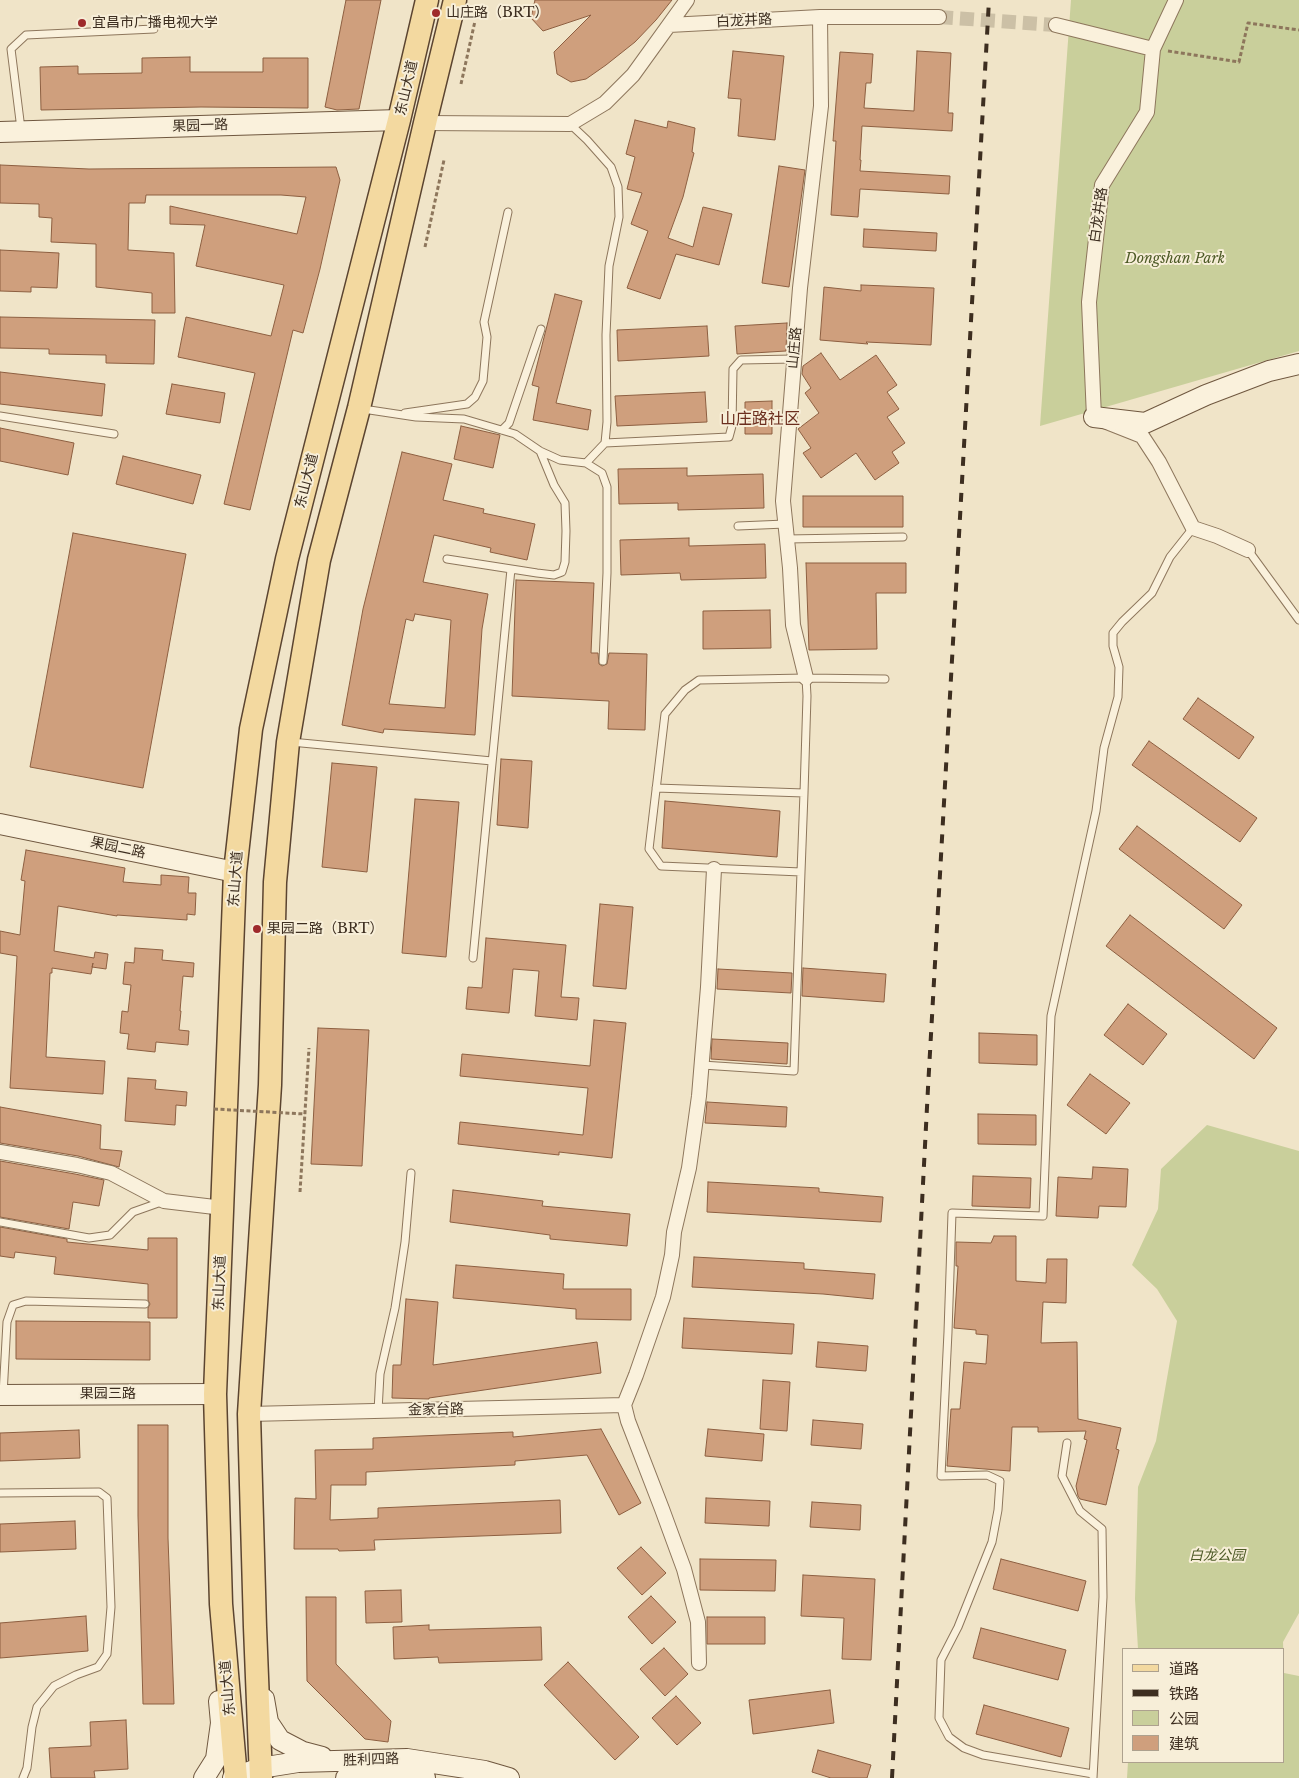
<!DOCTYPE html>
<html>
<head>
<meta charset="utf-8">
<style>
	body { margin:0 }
	#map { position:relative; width:1299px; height:1778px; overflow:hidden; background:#f0e4c8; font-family:"Libre Baskerville","Noto Sans SC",serif }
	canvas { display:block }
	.legend { position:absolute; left:1122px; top:1648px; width:162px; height:115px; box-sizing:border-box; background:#f7eed8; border:1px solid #ada18e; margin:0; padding:6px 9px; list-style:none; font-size:15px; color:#3d2e20 }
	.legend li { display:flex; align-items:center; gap:10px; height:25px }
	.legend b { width:25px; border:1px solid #ada18e }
</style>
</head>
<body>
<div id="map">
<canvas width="1299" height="1778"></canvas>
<ul class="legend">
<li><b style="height:6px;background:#f3d9a0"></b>道路</li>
<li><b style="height:6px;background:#3d2e20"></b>铁路</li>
<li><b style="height:14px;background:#c9cf9b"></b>公园</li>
<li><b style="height:14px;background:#cf9f7d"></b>建筑</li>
</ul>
</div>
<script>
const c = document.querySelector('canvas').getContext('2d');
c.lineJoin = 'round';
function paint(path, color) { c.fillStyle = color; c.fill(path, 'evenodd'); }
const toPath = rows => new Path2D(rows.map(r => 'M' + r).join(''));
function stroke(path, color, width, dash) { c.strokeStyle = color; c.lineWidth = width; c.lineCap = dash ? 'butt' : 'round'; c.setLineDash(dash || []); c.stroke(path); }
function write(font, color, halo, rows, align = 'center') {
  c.font = font + ' "Libre Baskerville","Noto Sans SC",serif'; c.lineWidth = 4; c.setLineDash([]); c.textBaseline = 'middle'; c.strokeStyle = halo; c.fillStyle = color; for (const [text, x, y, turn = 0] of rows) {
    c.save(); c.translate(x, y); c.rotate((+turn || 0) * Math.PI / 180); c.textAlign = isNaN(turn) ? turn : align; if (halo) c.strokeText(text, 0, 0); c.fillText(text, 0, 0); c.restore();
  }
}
paint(toPath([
	[1071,0,1299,0,1299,351,1040,426],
	[1207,1125,1299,1151,1299,1613,1283,1642,1284,1673,1299,1676,1299,1778,1127,1778,1128,1762,1283,1762,1283,1649,1138,1649,1135,1599,1138,1487,1156,1441,1177,1321,1157,1289,1132,1265,1158,1209,1161,1169]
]), '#c9cf9b');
const building = toPath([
	[346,0,381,0,359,109,337,110,325,107,346,0],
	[535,0,672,0,656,20,635,42,606,65,586,79,571,82,557,74,554,52,591,15,543,31,531,18,535,0],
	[733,51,784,56,775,140,738,136,741,99,728,98,733,51],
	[917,51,951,53,948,113,953,113,952,131,862,126,860,160,861,160,860,171,950,176,949,194,860,189,858,217,831,215,836,141,833,141,840,52,873,54,871,83,866,83,864,108,914,111,917,51],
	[190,57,190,72,263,72,263,58,308,58,308,108,201,107,41,110,40,67,78,66,78,74,142,73,142,58,190,57],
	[635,120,667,128,668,121,695,128,692,152,694,153,683,197,668,238,693,247,703,207,732,214,719,265,676,254,660,299,627,288,648,231,631,224,642,193,627,189,635,157,626,154,635,120],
	[0,165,89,169,336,167,340,180,320,269,303,333,293,330,250,510,224,504,255,373,178,357,186,317,271,336,284,285,196,266,205,225,170,224,170,206,297,234,306,197,281,195,146,195,145,203,129,203,128,250,174,253,175,313,152,313,152,293,96,287,96,244,51,242,52,218,39,217,39,204,0,203,0,165],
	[779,166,805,170,789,287,762,283,779,166],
	[864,229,937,233,936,251,863,247,864,229],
	[0,250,59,253,57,288,31,287,31,292,0,291,0,250],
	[861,285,934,288,931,345,866,342,868,344,820,340,824,287,861,291,861,285],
	[555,294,582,301,556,403,591,410,588,430,533,420,539,387,532,385,555,294],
	[0,317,155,320,154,364,106,363,106,355,49,354,49,349,0,348,0,317],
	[787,323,786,351,737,354,735,326,787,323],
	[707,326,709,356,618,361,617,330,707,326],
	[821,353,840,380,876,355,897,385,887,392,899,409,887,417,905,443,892,452,899,463,875,480,856,453,821,478,803,453,811,448,798,429,819,413,805,393,811,388,802,374,803,366,821,353],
	[0,372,105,384,102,416,0,404,0,372],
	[172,384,225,393,220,423,166,414,172,384],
	[705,392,707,422,617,426,615,396,705,392],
	[772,401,772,434,745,434,745,402,772,401],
	[461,426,500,435,493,468,454,459,461,426],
	[0,428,74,443,68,475,0,461,0,428],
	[402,452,452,464,443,500,484,509,483,513,535,524,527,560,490,552,491,548,434,535,423,582,488,594,482,629,475,735,384,729,383,733,342,725,363,609,402,452],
	[415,614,451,620,445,708,389,704,406,619,413,621,415,614],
	[123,456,201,475,193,504,116,484,123,456],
	[687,468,687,476,763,474,764,508,678,510,678,503,619,504,618,469,687,468],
	[803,496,903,496,903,527,803,527,803,496],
	[73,533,186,554,143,788,30,767,73,533],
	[689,538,689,546,765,544,766,578,681,580,680,573,621,575,620,540,689,538],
	[806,563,906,563,906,593,876,593,877,649,809,650,806,563],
	[516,580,594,583,591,653,598,653,599,664,602,666,607,664,609,653,647,654,645,730,608,729,609,701,512,696,516,580],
	[770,610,771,648,703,649,703,611,770,610],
	[1198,698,1254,737,1239,759,1183,719,1198,698],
	[1149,741,1257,818,1240,842,1132,765,1149,741],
	[501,759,532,761,528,828,497,825,501,759],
	[332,763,377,767,367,872,322,867,332,763],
	[415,799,459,802,446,957,402,953,415,799],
	[665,801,780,811,777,857,662,848,665,801],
	[1137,826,1242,905,1224,929,1119,849,1137,826],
	[26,850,125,868,123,882,161,885,161,875,189,877,188,893,196,893,195,915,187,914,187,920,117,915,117,916,58,906,54,951,94,958,95,952,108,954,106,969,92,967,93,963,91,974,52,968,52,973,50,973,46,1057,105,1061,103,1094,10,1088,17,956,0,953,0,931,20,935,25,881,21,880,26,850],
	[600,904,633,907,626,989,593,986,600,904],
	[1130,915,1277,1028,1254,1059,1106,946,1130,915],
	[486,938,566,945,561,997,579,998,577,1020,535,1016,539,971,513,969,509,1013,466,1009,468,987,482,988,486,938],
	[135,948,163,950,162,960,194,963,193,977,183,976,180,1011,181,1011,179,1030,189,1031,188,1045,156,1042,155,1052,127,1049,129,1034,120,1033,122,1011,128,1012,131,985,123,984,125,962,134,963,135,948],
	[803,968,886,974,884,1002,802,996,803,968],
	[718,969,792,973,791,993,717,989,718,969],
	[1128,1004,1167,1034,1143,1065,1104,1035,1128,1004],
	[594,1020,626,1023,612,1158,559,1152,559,1155,458,1144,460,1122,583,1135,588,1088,460,1076,462,1054,590,1066,594,1020],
	[318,1028,369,1030,362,1166,311,1164,318,1028],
	[979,1033,1037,1035,1037,1065,979,1063,979,1033],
	[712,1039,788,1043,787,1064,711,1059,712,1039],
	[1090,1074,1130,1103,1106,1134,1067,1105,1090,1074],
	[128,1078,156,1080,155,1089,187,1092,186,1106,176,1105,175,1125,125,1121,128,1078],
	[707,1102,787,1107,786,1127,705,1123,707,1102],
	[0,1107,101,1125,100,1149,122,1151,119,1167,78,1156,0,1143,0,1107],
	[978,1114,1036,1115,1036,1145,978,1144,978,1114],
	[0,1161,75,1174,104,1180,99,1206,73,1202,69,1229,0,1217,0,1161],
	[1093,1167,1128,1169,1126,1207,1099,1206,1098,1218,1056,1216,1058,1177,1092,1179,1093,1167],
	[973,1176,1031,1178,1030,1208,972,1206,973,1176],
	[708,1182,819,1188,819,1192,883,1197,881,1222,707,1212,708,1182],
	[453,1190,543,1201,542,1206,630,1214,627,1246,550,1239,550,1235,450,1222,453,1190],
	[0,1227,67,1239,67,1242,148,1250,148,1238,177,1238,177,1318,148,1318,148,1308,150,1304,148,1300,148,1284,54,1274,56,1257,15,1252,14,1258,0,1256,0,1227],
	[994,1236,1016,1236,1016,1281,1046,1283,1047,1259,1067,1259,1066,1303,1043,1302,1041,1343,1077,1342,1078,1419,1121,1428,1116,1449,1119,1450,1106,1505,1080,1499,1078,1496,1076,1486,1087,1440,1084,1439,1086,1431,1038,1432,1038,1427,1012,1427,1010,1471,947,1466,951,1409,960,1409,964,1362,986,1364,988,1335,976,1334,976,1330,954,1328,958,1266,956,1266,956,1242,991,1243,994,1236],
	[694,1257,804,1263,804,1269,875,1274,873,1299,823,1294,692,1287,694,1257],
	[456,1265,564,1274,563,1289,631,1289,631,1320,576,1319,576,1309,453,1298,456,1265],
	[406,1299,438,1302,433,1365,597,1342,601,1373,429,1398,429,1399,392,1398,393,1365,401,1365,406,1299],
	[684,1318,794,1324,792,1354,682,1348,684,1318],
	[16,1321,150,1322,150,1360,16,1359,16,1321],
	[818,1342,868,1346,866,1371,816,1367,818,1342],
	[763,1380,790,1382,787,1431,760,1429,763,1380],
	[813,1420,863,1424,861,1449,811,1445,813,1420],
	[138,1425,168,1425,168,1538,174,1704,143,1704,138,1516,138,1425],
	[601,1429,641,1503,619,1515,587,1455,515,1461,515,1465,366,1472,366,1485,331,1485,330,1520,378,1518,378,1508,560,1500,561,1533,374,1540,375,1550,339,1551,338,1549,294,1549,295,1498,316,1499,315,1450,373,1449,373,1438,513,1432,513,1437,601,1429],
	[708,1429,764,1434,762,1461,705,1456,708,1429],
	[79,1430,80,1458,0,1461,0,1433,79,1430],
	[706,1498,770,1501,769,1526,705,1523,706,1498],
	[812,1502,861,1505,860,1530,810,1527,812,1502],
	[75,1521,76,1549,0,1552,0,1524,75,1521],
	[641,1547,666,1573,642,1595,617,1568,641,1547],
	[700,1559,776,1560,775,1591,700,1590,700,1559],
	[1001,1559,1086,1581,1078,1611,993,1589,1001,1559],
	[803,1575,875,1579,871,1660,842,1659,844,1618,801,1616,803,1575],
	[401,1590,402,1622,366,1623,365,1591,401,1590],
	[651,1596,676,1622,652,1644,628,1617,651,1596],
	[306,1597,336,1597,336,1664,391,1721,388,1742,365,1739,307,1681,306,1597],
	[86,1616,88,1651,0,1658,0,1623,86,1616],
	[707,1617,765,1617,765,1644,707,1644,707,1617],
	[429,1625,429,1630,541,1627,542,1660,439,1663,438,1657,394,1659,393,1627,429,1625],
	[981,1628,1066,1650,1058,1680,973,1658,981,1628],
	[664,1648,688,1674,665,1696,640,1669,664,1648],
	[568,1662,639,1737,615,1760,544,1685,568,1662],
	[830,1690,834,1723,753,1734,749,1700,830,1690],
	[676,1696,701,1723,677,1745,652,1718,676,1696],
	[984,1705,1069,1728,1061,1757,976,1734,984,1705],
	[126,1720,128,1769,94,1771,95,1778,51,1778,49,1748,91,1746,90,1722,126,1720],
	[818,1750,871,1765,867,1778,831,1778,812,1772,818,1750]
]);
paint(building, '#cf9f7d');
stroke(building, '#8d5f41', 1);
stroke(toPath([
	[939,17,1056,25]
]), '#ccc0a6', 14, [14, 7]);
const lane = toPath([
	[21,129,11,49,26,35,154,29],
	[363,409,416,417,464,419,515,434,540,451,560,460,586,463,605,443,607,422,606,335,609,266,619,217,618,187,611,167,587,140,570,124],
	[405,413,467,404,475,397,483,381,487,337,484,322,508,212],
	[0,416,114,434],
	[502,430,509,423,541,329],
	[605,443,729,437,732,426,733,369,741,360,794,359],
	[586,463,602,473,607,487,607,573,603,661],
	[738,526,785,524],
	[787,539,903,537],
	[1248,550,1299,620],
	[447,559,537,573,554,575,562,572,565,562,566,531,565,503,554,485,540,451],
	[806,678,885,679],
	[291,742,492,761],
	[656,788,804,793],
	[473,958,511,569],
	[702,1065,794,1071,801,872,804,793,807,696,806,678,699,680,685,690,665,714,649,849,661,866,801,872],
	[0,1222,89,1238,110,1235,133,1212,164,1201],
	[3,1395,7,1322,13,1305,26,1301,145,1304],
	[378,1411,380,1374,395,1308,405,1242,411,1173],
	[1067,1443,1062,1476,1080,1511,1102,1529,1103,1597,1093,1778],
	[0,1493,99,1492,107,1498,111,1607,107,1654,98,1667,76,1675,54,1686,37,1707,32,1727,27,1768,23,1778],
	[1093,1774,983,1755,964,1748,949,1737,939,1718,941,1660,958,1627,992,1542,998,1510,1000,1481,987,1475,941,1476,948,1332,952,1213,1043,1216,1051,1016,1096,811,1104,748,1118,697,1119,667,1113,646,1113,633,1122,622,1152,593,1170,557,1193,528]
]);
const street = toPath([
	[1176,0,1153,49,1147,112,1102,185,1089,302,1094,417,1142,436,1159,462,1193,528,1217,536,1248,550],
	[669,25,820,17,939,17],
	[1056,25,1153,49],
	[425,123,570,124,605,103,633,75,687,0],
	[806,678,793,625,790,568,783,501,800,288,821,106,820,17],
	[0,1152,77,1165,111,1173,164,1201,223,1208],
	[249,1414,624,1405],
	[699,1663,698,1622,684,1569,662,1509,628,1421,624,1405,636,1375,663,1297,672,1255,674,1232,689,1168,699,1096,708,987,714,869]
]);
const secondary = toPath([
	[0,132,399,120],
	[1094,417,1145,423,1206,395,1269,371,1299,364],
	[0,824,235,872],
	[0,1395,215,1394],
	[264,1699,268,1722,280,1740,303,1752,322,1757],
	[204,1778,216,1759,221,1723,219,1701],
	[233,1778,260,1768,298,1762,407,1759,485,1771,509,1778],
	[346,1778,407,1775,425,1778]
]);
const primary = toPath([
	[236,1778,221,1604,215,1394,235,872,251,729,287,559,399,120,427,0],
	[261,1778,255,1627,249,1414,270,1085,275,882,288,742,319,560,359,408,425,123,455,0]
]);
stroke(lane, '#8d765c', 9);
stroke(street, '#8d765c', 16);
stroke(secondary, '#6f573f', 22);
stroke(primary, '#5b4430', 25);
stroke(toPath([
	[1168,51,1239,62,1248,23,1299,30],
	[461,84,475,21],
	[425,247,444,160],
	[300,1192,309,1048]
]), '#8d765c', 3, [4, 2.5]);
stroke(lane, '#faf1dc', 7);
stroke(street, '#faf1dc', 14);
stroke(secondary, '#faf1dc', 20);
stroke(primary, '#f3d9a0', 22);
stroke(toPath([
	[892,1778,928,1088,989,0]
]), '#3d2e20', 4, [9, 9]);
stroke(toPath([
	[214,1109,305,1114]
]), '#8d765c', 3, [4, 2.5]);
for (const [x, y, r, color] of [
	[436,13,5,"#9e2a2b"],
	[82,23,5,"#9e2a2b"],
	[257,929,5,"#9e2a2b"]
]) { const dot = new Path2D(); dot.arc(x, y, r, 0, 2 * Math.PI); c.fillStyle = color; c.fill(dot); stroke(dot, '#f7eed8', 2); }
write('14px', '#3d2e20', '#f7eed8', [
	["山庄路（BRT）",446,13],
	["宜昌市广播电视大学",92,23],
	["果园二路（BRT）",267,929]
], 'left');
write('14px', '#3d2e20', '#f7eed8', [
	["白龙井路",744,21,-3],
	["东山大道",407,88,-77],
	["果园一路",200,126,-2],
	["白龙井路",1099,215,-82],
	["山庄路",795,348,-85],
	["东山大道",307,481,-76],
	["果园二路",118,848,12],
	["东山大道",236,879,-86],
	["东山大道",220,1283,-88],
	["果园三路",108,1394],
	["金家台路",436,1410,-1],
	["东山大道",228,1688,-95],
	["胜利四路",371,1760,-2]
]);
write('italic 14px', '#4d5a26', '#f7eed8', [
	["Dongshan Park",1175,259],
	["白龙公园",1217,1556]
]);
write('16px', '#6b2e1e', '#f7eed8', [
	["山庄路社区",760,419]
]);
</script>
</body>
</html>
